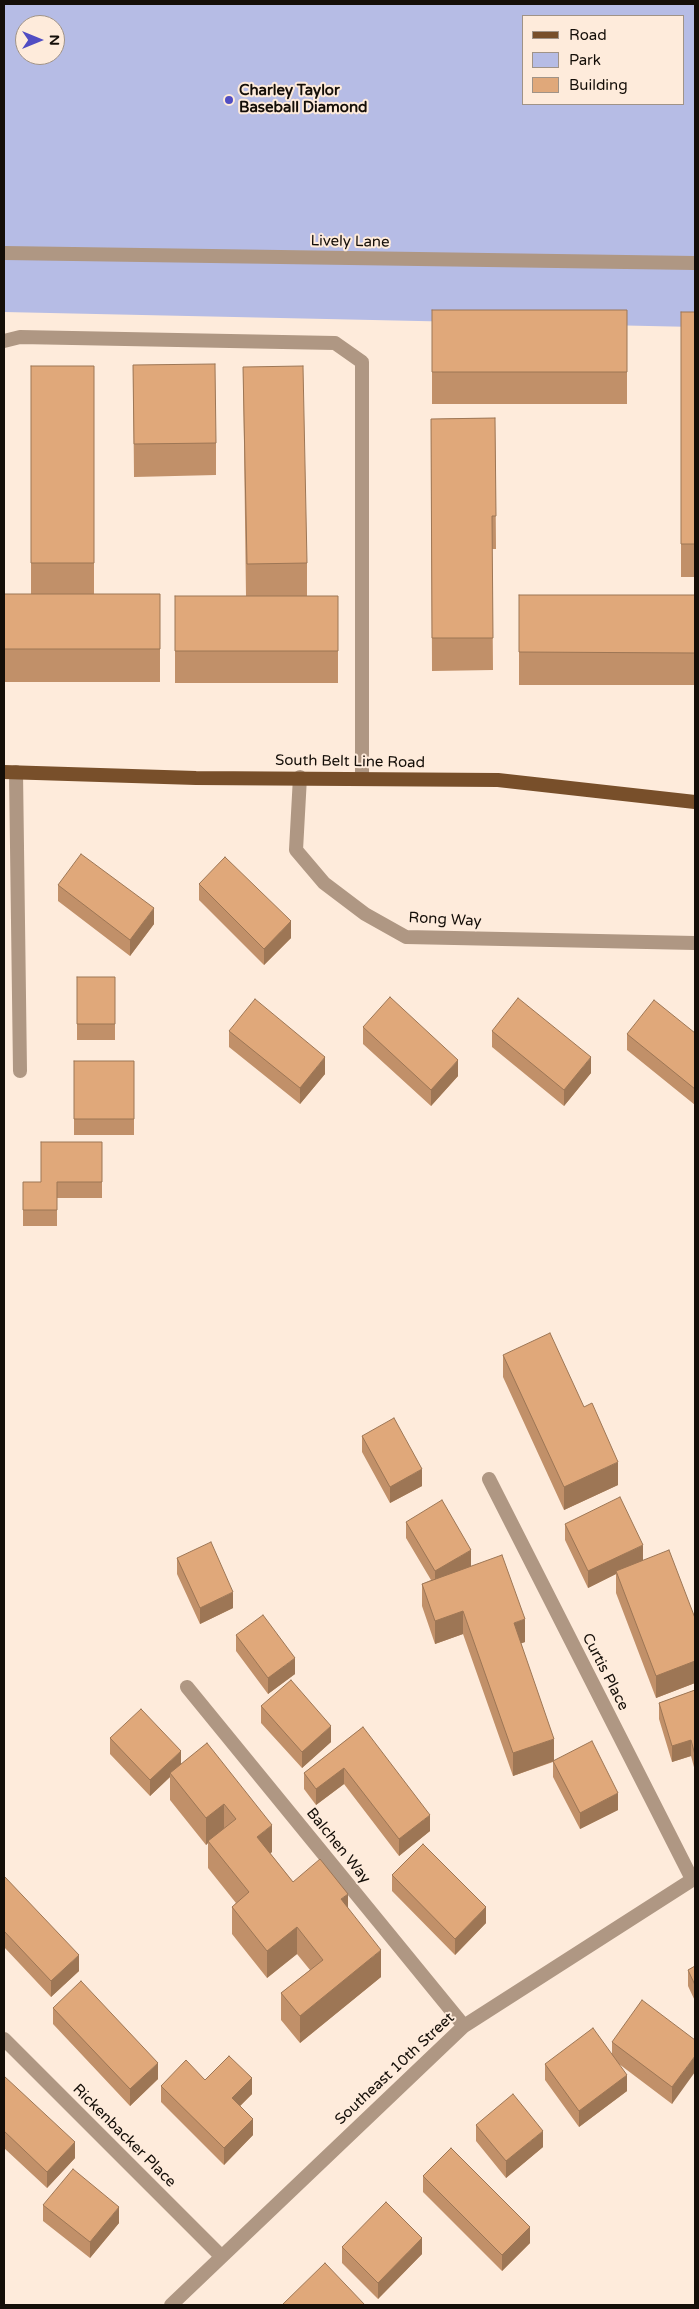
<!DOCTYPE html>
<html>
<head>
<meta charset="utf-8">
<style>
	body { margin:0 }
	#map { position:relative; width:699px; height:2309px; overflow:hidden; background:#feebdb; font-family:"Varela Round",sans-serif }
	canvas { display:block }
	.frame { position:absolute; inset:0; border:5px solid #140e08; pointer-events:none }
	.legend { position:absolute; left:522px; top:15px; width:162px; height:90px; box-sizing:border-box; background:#feebdb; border:1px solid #a09387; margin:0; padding:6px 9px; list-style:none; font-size:15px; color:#140e08 }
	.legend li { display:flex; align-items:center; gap:10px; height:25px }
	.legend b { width:25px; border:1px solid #a09387 }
	.north { position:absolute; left:15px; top:15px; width:50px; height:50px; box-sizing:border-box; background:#feebdb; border:1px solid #a09387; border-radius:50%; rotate:90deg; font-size:14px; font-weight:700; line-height:20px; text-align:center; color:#140e08 }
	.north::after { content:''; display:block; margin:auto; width:18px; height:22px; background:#514dc3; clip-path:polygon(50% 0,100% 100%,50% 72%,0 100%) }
</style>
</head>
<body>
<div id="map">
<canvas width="699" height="2309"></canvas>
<div class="frame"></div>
<ul class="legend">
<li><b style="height:6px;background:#784f2a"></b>Road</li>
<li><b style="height:14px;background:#b6bce5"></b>Park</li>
<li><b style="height:14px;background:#e0a87a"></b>Building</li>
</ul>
<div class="north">N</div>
</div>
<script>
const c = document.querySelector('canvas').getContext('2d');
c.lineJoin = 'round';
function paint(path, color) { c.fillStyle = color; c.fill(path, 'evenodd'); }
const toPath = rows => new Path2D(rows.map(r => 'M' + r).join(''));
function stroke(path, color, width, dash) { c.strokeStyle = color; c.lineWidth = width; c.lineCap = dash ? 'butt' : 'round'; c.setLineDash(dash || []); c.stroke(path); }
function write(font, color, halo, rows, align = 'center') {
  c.font = font + ' "Varela Round",sans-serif'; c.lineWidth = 4; c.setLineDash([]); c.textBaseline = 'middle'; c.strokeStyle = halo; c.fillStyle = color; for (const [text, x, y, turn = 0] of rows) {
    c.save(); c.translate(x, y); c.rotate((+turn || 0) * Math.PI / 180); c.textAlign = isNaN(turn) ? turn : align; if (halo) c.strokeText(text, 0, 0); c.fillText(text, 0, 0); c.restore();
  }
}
paint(toPath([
	[4,4,695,4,695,327,4,312],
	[523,16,683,16,683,104,523,104],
	[25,25,55,25,55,55,25,55]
]), '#b6bce5');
stroke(toPath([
	[4,341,20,337,335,343,362,362,362,779]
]), '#af9783', 14);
stroke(toPath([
	[4,253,695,263],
	[16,772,20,1071],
	[300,777,296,850,324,883,365,914,406,937,695,943],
	[489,1479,692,1879],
	[187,1687,464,2026],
	[4,2039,221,2256],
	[171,2305,464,2026,695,1878]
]), '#af9783', 14);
stroke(toPath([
	[4,772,196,778,498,780,695,802]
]), '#784f2a', 14);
paint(toPath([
	[432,310,627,310,627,404,432,404],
	[681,312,695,312,695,577,681,577],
	[133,365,216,443,216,475,134,477],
	[31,366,94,366,94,594,160,594,160,682,4,682,4,594,31,594],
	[243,367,307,563,307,596,338,596,338,683,175,683,175,596,246,596],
	[495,418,496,549,492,549,493,670,432,671,431,419],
	[519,595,695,595,695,685,519,685],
	[199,884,291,938,264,965,199,900],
	[58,885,154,924,130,956,58,901],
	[77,977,115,977,115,1040,77,1040],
	[363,1027,458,1076,431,1106,363,1044],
	[229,1031,325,1074,300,1104,229,1047],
	[492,1031,591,1073,564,1106,492,1047],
	[695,1033,695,1105,627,1050,627,1034],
	[74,1061,134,1061,134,1135,74,1135],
	[102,1142,102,1198,57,1198,57,1226,23,1226,23,1182,41,1182],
	[503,1355,618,1485,564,1510,503,1377],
	[362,1436,422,1486,390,1503,362,1452],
	[406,1522,471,1566,525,1642,521,1643,554,1760,618,1810,580,1829,553,1777,553,1762,513,1776,463,1634,435,1644,422,1606,422,1584,431,1580,406,1538],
	[565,1524,643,1560,695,1618,695,1683,656,1698,616,1593,616,1574,588,1588,565,1540],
	[177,1558,233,1608,200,1624,177,1574],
	[236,1635,295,1674,268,1694,236,1651],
	[695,1690,695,1771,691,1756,672,1762,659,1719,659,1703],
	[261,1706,331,1742,302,1768,261,1723],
	[363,1727,430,1831,399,1856,344,1784,316,1805,304,1789,304,1773],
	[110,1738,181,1765,207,1743,272,1852,270,1853,293,1882,348,1908,381,1977,300,2043,281,2020,281,1993,310,1970,297,1954,267,1978,232,1934,232,1907,236,1903,208,1868,208,1843,206,1845,170,1800,170,1777,150,1796,110,1754],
	[392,1875,486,1923,455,1955,392,1891],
	[4,1876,79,1971,51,1997,4,1947],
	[695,1966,695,2001,688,1986,688,1970],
	[53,2008,158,2079,130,2106,53,2024],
	[695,2040,672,2104,619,2064,627,2091,579,2127,545,2080,545,2064,612,2054,612,2042],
	[4,2076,75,2158,47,2188,4,2148],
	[205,2080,252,2094,240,2106,253,2135,224,2165,161,2102,161,2086],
	[476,2125,543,2147,506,2178,476,2141],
	[423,2176,530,2243,502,2271,423,2192],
	[43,2205,119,2223,90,2258,43,2221],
	[342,2247,422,2254,378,2299,342,2263]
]), '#c19069');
paint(toPath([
	[154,908,154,924,130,956,130,940],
	[291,921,291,938,264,965,264,949],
	[325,1057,325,1074,300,1104,300,1088],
	[591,1057,591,1073,564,1106,564,1090],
	[458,1060,458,1076,431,1106,431,1090],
	[618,1462,618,1485,564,1510,564,1487],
	[422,1469,422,1486,390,1503,390,1487],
	[643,1545,643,1562,616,1571,616,1574,588,1588,588,1571],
	[471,1550,471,1566,435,1588,435,1571],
	[233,1592,233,1608,200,1624,200,1608],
	[463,1611,463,1634,435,1644,435,1621],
	[525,1619,525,1642,514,1646,514,1623],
	[295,1658,295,1674,268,1694,268,1678],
	[695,1661,695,1683,656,1698,656,1676],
	[331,1726,331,1742,302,1768,302,1752],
	[554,1739,554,1761,513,1776,513,1753],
	[691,1740,691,1756,672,1762,672,1746],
	[181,1751,181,1767,170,1773,170,1777,150,1796,150,1780],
	[344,1768,344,1784,316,1805,316,1789],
	[618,1793,618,1810,580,1829,580,1813],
	[224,1804,224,1831,208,1841,208,1843,206,1845,206,1818],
	[430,1815,430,1831,399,1856,399,1839],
	[272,1825,272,1852,257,1864,257,1837],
	[348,1894,348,1921,341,1899],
	[486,1907,486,1923,455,1955,455,1939],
	[297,1927,297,1954,267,1978,267,1951],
	[381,1950,381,1977,300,2043,300,2016],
	[79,1955,79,1971,51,1997,51,1981],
	[695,2056,695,2072,672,2104,672,2087],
	[158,2063,158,2079,130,2106,130,2089],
	[627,2075,627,2091,579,2127,579,2111],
	[252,2078,252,2094,232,2114,232,2098],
	[253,2119,253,2135,224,2165,224,2148],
	[543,2131,543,2147,506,2178,506,2161],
	[75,2142,75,2158,47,2188,47,2172],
	[119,2207,119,2223,90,2258,90,2242],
	[530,2227,530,2243,502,2271,502,2255],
	[422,2238,422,2254,378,2299,378,2283]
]), '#9d7655');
const building = toPath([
	[432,310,627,310,627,372,432,372,432,310],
	[681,312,695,312,695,544,681,544,681,312],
	[215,364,216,443,134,444,133,365,215,364],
	[31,366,94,366,94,563,31,563,31,366],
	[303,366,307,563,247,564,243,367,303,366],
	[495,418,496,516,492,516,493,638,432,638,431,419,495,418],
	[4,594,160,594,160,649,4,649,4,594],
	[519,595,695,595,695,653,519,652,519,595],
	[175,596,338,596,338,651,175,651,175,596],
	[81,854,154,908,130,940,58,885,81,854],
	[225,857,291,921,264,949,199,884,225,857],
	[77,977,115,977,115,1024,77,1024,77,977],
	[390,997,458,1060,431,1090,363,1027,390,997],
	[518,998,591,1057,564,1090,492,1031,518,998],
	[255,999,325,1057,300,1088,229,1031,255,999],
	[654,1000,695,1033,695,1089,627,1034,654,1000],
	[74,1061,134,1061,134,1119,74,1119,74,1061],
	[41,1142,102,1142,102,1182,57,1182,57,1210,23,1210,23,1182,41,1182,41,1142],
	[550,1333,584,1407,592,1403,618,1462,564,1487,503,1355,550,1333],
	[394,1418,422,1469,390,1487,362,1436,394,1418],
	[620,1497,643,1545,588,1571,565,1524,620,1497],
	[442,1500,471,1550,435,1571,406,1522,442,1500],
	[211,1542,233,1592,200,1608,177,1558,211,1542],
	[669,1550,695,1618,695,1661,656,1676,616,1571,669,1550],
	[502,1555,525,1619,514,1623,554,1739,513,1753,463,1611,435,1621,422,1584,502,1555],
	[263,1615,295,1658,268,1678,236,1635,263,1615],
	[291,1680,331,1726,302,1752,261,1706,291,1680],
	[695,1690,695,1755,691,1740,672,1746,659,1703,695,1690],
	[141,1709,181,1751,150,1780,110,1738,141,1709],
	[363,1727,430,1815,399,1839,344,1768,316,1789,304,1773,363,1727],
	[592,1741,618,1793,580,1813,553,1761,592,1741],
	[207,1743,272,1825,257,1837,293,1882,320,1859,348,1894,341,1899,381,1950,300,2016,281,1993,323,1960,297,1927,267,1951,232,1907,249,1892,208,1841,236,1819,224,1804,206,1818,170,1773,207,1743],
	[423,1844,486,1907,455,1939,392,1875,423,1844],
	[4,1876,79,1955,51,1981,4,1931,4,1876],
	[695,1966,695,1985,688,1970,695,1966],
	[81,1981,158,2063,130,2089,53,2008,81,1981],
	[642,2000,695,2040,695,2056,672,2087,612,2042,642,2000],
	[593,2028,627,2075,579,2111,545,2064,593,2028],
	[229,2056,252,2078,232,2098,253,2119,224,2148,161,2086,186,2060,205,2080,229,2056],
	[4,2076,75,2142,47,2172,4,2131,4,2076],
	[513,2094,543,2131,506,2161,476,2125,513,2094],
	[451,2148,530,2227,502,2255,423,2176,451,2148],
	[73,2169,119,2207,90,2242,43,2205,73,2169],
	[386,2202,422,2238,378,2283,342,2247,386,2202],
	[325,2263,365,2305,282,2305,325,2263]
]);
paint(building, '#e0a87a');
stroke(building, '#9d7655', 1);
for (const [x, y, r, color] of [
	[229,100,5,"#514dc3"]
]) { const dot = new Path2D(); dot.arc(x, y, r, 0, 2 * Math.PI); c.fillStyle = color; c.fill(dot); stroke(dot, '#feebdb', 2); }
write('bold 15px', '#140e08', '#feebdb', [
	["Charley Taylor",239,91],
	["Baseball Diamond",239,108]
], 'left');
write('15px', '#140e08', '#feebdb', [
	["Lively Lane",350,242,1],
	["South Belt Line Road",350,762,1],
	["Rong Way",445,920,3],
	["Curtis Place",605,1672,63],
	["Balchen Way",338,1846,51],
	["Southeast 10th Street",395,2069,-43],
	["Rickenbacker Place",124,2136,45]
]);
</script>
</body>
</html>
